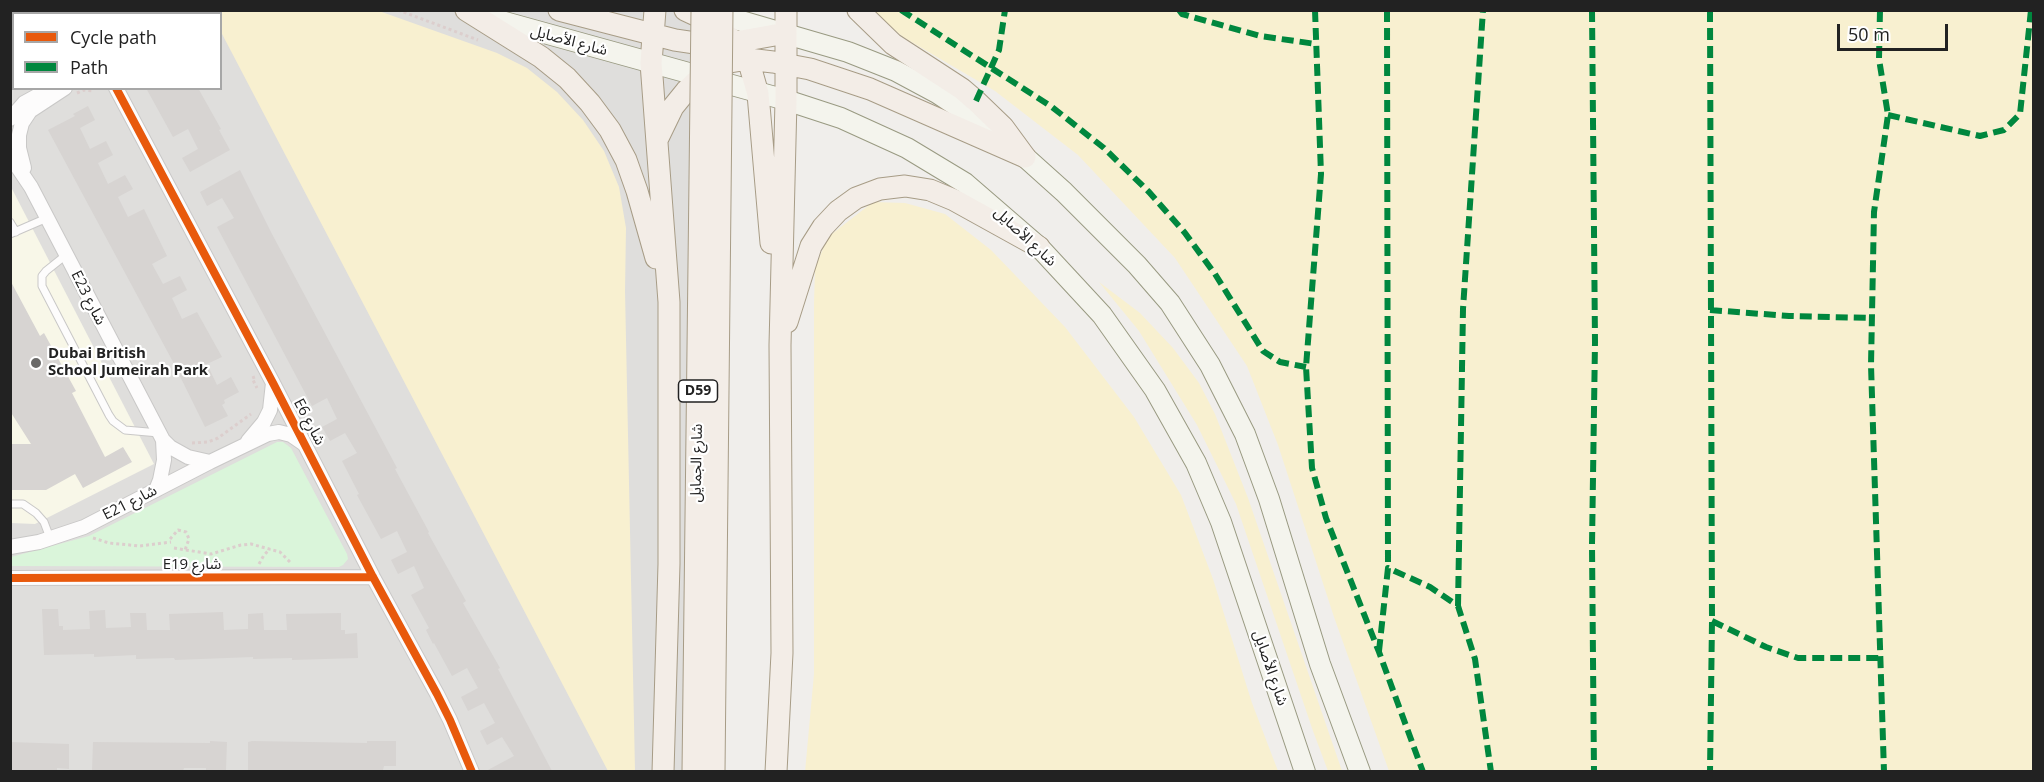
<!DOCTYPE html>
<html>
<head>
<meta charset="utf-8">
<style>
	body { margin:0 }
	#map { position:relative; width:2044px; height:782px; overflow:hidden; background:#f0eeeb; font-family:"Open Sans",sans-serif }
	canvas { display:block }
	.frame { position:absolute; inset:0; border:12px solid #222; pointer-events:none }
	.legend { position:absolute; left:12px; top:12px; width:210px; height:78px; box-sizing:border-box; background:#fff; border:2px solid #a7a7a7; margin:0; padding:8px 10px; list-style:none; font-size:18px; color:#222 }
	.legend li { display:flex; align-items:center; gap:12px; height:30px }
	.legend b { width:30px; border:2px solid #a7a7a7 }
	.scale { position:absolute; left:1837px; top:24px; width:111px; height:27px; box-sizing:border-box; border:3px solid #222; border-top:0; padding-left:8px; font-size:18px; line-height:21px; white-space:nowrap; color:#222; -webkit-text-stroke:4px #fff; paint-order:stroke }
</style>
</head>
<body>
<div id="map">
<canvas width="2044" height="782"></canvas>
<div class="frame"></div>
<ul class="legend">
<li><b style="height:8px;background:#e8590c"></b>Cycle path</li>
<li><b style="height:8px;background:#00873e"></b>Path</li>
</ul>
<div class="scale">50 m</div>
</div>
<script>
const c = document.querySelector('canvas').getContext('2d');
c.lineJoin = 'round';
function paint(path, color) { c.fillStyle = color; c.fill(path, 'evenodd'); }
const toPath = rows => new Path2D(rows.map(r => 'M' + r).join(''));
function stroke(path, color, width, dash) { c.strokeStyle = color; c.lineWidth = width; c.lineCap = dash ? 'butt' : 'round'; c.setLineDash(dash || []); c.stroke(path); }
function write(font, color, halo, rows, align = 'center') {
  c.font = font + ' "Open Sans","Noto Sans Arabic",sans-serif'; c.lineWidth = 4.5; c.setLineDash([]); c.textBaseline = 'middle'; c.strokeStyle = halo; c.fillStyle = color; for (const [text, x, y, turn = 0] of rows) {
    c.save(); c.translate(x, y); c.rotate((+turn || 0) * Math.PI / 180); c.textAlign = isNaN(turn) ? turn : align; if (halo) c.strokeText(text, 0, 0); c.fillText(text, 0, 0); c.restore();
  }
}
paint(toPath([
	[10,11,722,11,718,771,11,771],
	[14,14,220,14,220,88,14,88]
]), '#dfdedc');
paint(toPath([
	[10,185,154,464,35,524,11,523]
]), '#f8f7e8');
paint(toPath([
	[209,11,379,11,497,53,527,68,557,92,583,120,604,151,619,187,626,228,625,291,635,771,608,771,221,32,220,14,211,13],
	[873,11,2033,11,2033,771,1389,771,1334,617,1278,445,1247,366,1175,258,1078,155,995,91,903,37],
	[873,202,905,203,945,214,991,250,1065,327,1134,417,1181,495,1213,579,1252,703,1278,771,805,772,814,674,814,303,815,268,828,237],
	[1099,282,1140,313,1173,348,1199,383,1215,414,1248,498,1342,771,1328,771,1313,731,1236,504,1197,425,1139,331]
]), '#f8f0d0');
paint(toPath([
	[277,442,283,442,291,448,347,554,348,559,343,565,339,567,11,566,11,557,89,536]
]), '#daf5da');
paint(toPath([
	[146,88,198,88,221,129,219,130,230,150,190,172,182,158,198,149,188,129,173,137],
	[88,106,95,120,80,128,90,149,106,141,113,155,98,163,108,184,125,175,133,189,118,197,128,217,144,209,167,256,152,264,163,284,180,276,187,290,172,298,182,319,197,312,222,357,207,364,217,385,231,377,239,392,224,400,225,403,222,405,228,416,205,427,172,360,48,130,75,116,73,114],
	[240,170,272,234,397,468,395,469,429,532,428,533,466,601,463,603,500,668,498,669,552,771,486,771,514,756,502,737,487,745,480,731,495,723,484,703,468,711,461,697,478,688,467,668,452,676,434,643,433,644,426,630,429,628,411,595,424,588,414,566,398,574,391,560,407,552,397,531,381,539,357,495,359,494,342,461,357,453,345,433,330,441,322,427,337,419,327,398,312,406,217,227,234,218,222,198,207,206,200,192],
	[10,280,40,336,44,333,76,391,72,393,105,457,123,447,132,462,83,488,75,474,46,490,10,490,10,444,31,444,10,411],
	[42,609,58,609,59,626,63,626,63,630,90,629,89,611,105,610,106,628,131,627,130,613,146,613,147,630,170,630,169,614,223,612,224,630,248,629,248,614,263,613,264,630,287,630,286,614,341,613,341,630,345,630,345,634,357,633,358,658,292,660,292,658,253,659,253,657,175,660,174,658,136,659,136,655,94,657,94,654,44,655],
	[210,741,227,742,226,770,206,771,206,768,184,768,183,771,92,771,93,742,210,743],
	[252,741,367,743,367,741,396,741,396,766,384,766,383,770,380,770,380,771,248,771,248,742],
	[10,742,69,744,69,769,57,768,57,771,10,771]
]), '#d7d4d2');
const lane = toPath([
	[91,10,92,14],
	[98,14,100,10],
	[10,30,11,42],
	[10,222,16,232],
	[10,234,47,218],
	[66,255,46,271,42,276,42,286,109,415,113,421,125,430,159,433],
	[10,504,23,504,36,513,44,522,50,538]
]);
const street = toPath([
	[82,10,82,14],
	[116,88,273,383,373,577,437,694,450,720,472,772],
	[10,119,24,103,46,91],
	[10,156,31,187,163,440,170,447,188,457,210,462],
	[24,168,19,148,19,135,22,123,30,111,65,88],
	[248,441,264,422,270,410,273,383],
	[156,490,160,480,164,460,163,440],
	[10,547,39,542,84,527,210,462,268,434,279,432,291,435,304,444],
	[10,578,373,577]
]);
const secondary = toPath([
	[707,11,848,52,896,71,937,93,978,120,1025,157,1064,192,1137,265,1170,303,1210,365,1245,434,1269,499,1320,664,1360,772],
	[483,16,786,100,841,118,907,148,965,183,1039,247,1102,315,1155,390,1196,463,1221,522,1305,772]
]);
const primary = toPath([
	[466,10,541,57,567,78,590,103,610,130,626,160,637,191,656,258],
	[559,10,675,40,702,44,736,42,786,33],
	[655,10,651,63,669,302,669,564,663,772],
	[685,10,700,17,736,42,748,59,758,94,771,243],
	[858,10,893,44,962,89,976,101,1003,127,1025,157],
	[658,138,673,107,686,91,701,77,730,62,748,59,773,62,810,69,870,89,1025,157],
	[787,322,811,246,823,227,838,211,856,198,880,189,905,186,930,190,954,200,1039,247],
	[776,772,782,653,780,345,786,100,786,10]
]);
stroke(lane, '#c9c8c7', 9);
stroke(street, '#c9c8c7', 16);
stroke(secondary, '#999a82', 22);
stroke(primary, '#a79c86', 23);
stroke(toPath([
	[398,10,478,40],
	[77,93,84,90,93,91,93,88],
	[255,377,252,378,257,388],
	[192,443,208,442,218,438,251,414],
	[93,538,109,543,140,546,171,542],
	[170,539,178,530,186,532,189,539,185,550],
	[174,548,211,554,241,545,251,544,280,552,292,564],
	[259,564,264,555,270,549]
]), '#dccecd', 3, [3, 3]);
stroke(lane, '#fdfcfc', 7);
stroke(street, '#fdfcfc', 14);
stroke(secondary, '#f4f4ed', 20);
stroke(primary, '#f3ede7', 21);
const primaryBridge = toPath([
	[693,772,702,10],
	[714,772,722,10]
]);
stroke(primaryBridge, '#a79c86', 23, []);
stroke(primaryBridge, '#f3ede7', 21);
stroke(toPath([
	[901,10,1052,107,1104,148,1149,192,1185,233,1215,274,1263,351,1280,362,1306,367],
	[1179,10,1182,14,1260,36,1316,44],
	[1315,10,1321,174,1306,367,1312,468,1326,518,1379,652,1423,772],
	[1387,10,1388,568],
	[1592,10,1595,342,1592,545,1594,772],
	[1710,10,1712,621,1710,772],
	[1880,10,1879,59,1888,115,1874,212,1871,365,1884,772],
	[976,101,999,50,1005,10],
	[1888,115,1980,136,2004,130,2020,114,2031,10],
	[1710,310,1789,316,1872,318],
	[1458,606,1463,309,1483,10],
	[1712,621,1766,647,1798,658,1880,658],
	[1379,651,1388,568,1430,587,1458,606,1475,659,1491,772]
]), '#00873e', 6, [12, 6]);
stroke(toPath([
	[116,88,273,383,373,577,437,694,450,720,472,772],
	[10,578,373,577]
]), '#e8590c', 8);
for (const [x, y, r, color] of [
	[36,363,6,"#6a6968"]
]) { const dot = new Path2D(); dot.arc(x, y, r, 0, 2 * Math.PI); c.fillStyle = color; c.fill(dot); stroke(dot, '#fff', 2); }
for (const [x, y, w] of [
	[698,391,39]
]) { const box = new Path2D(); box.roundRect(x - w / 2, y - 11, w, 22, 4.5); c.fillStyle = '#fff'; c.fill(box); stroke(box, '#222', 1.5); }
write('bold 14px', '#222', null, [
	["D59",698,391]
]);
write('15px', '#222', '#fff', [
	["شارع الأصايل",569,41,15],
	["شارع الأصايل",1025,237,43],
	["E23 شارع",88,298,63],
	["E6 شارع",309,422,62],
	["شارع الجمايل",697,463,-89],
	["E21 شارع",130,503,-27],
	["E19 شارع",192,565],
	["شارع الأصايل",1270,668,71]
]);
write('bold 15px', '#222', '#fff', [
	["Dubai British",48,354],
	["School Jumeirah Park",48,371]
], 'left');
</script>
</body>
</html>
